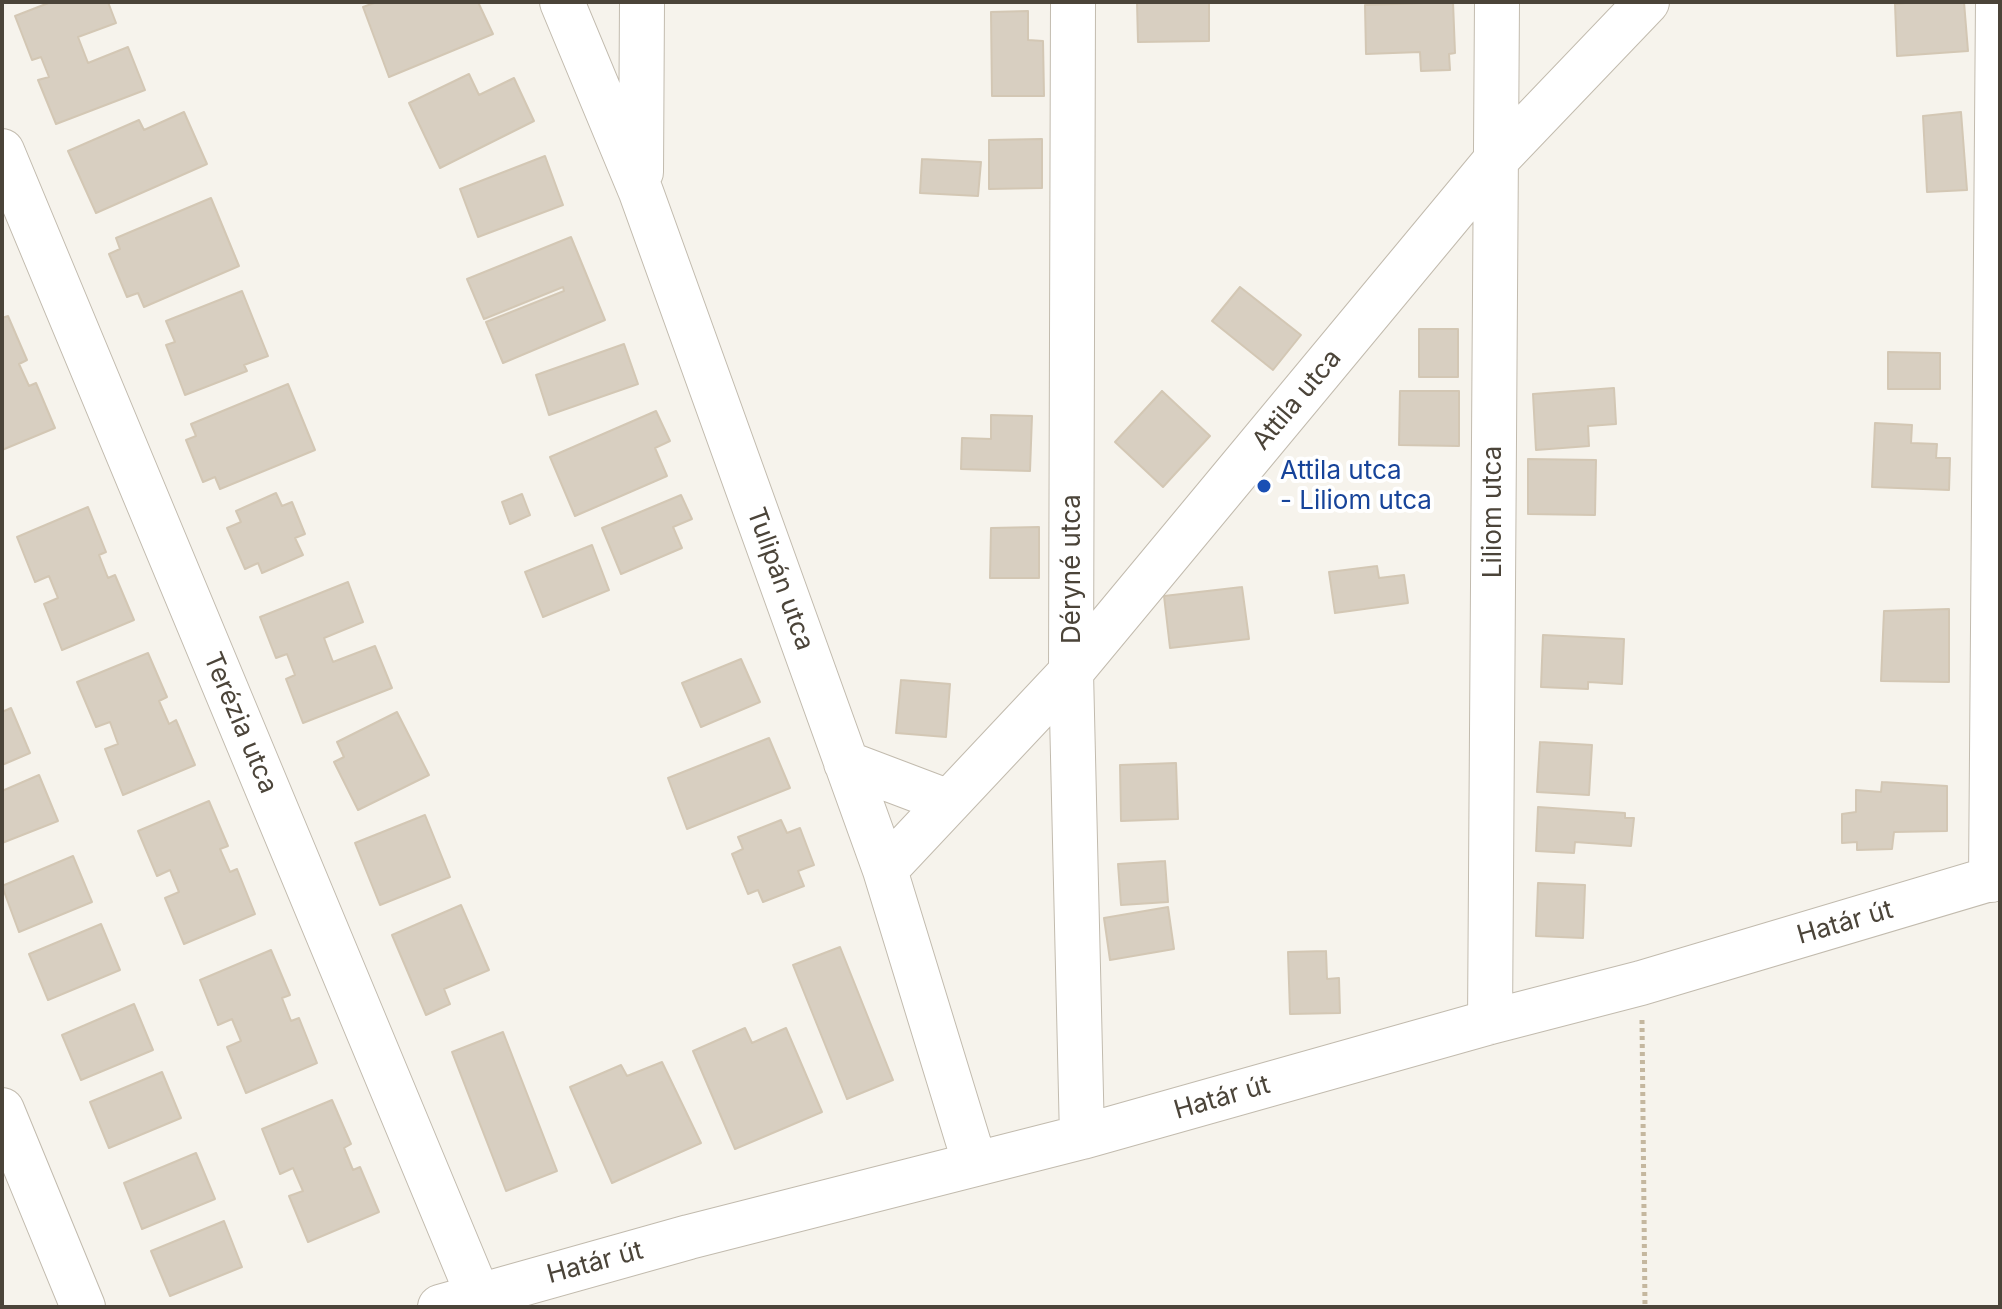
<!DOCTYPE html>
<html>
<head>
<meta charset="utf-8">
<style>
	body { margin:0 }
	#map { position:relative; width:2002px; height:1309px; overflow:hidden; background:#f6f3ec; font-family:Inter,sans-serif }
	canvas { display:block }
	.frame { position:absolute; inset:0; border:4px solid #4b4439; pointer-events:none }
</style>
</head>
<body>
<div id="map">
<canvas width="2002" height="1309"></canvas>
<div class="frame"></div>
</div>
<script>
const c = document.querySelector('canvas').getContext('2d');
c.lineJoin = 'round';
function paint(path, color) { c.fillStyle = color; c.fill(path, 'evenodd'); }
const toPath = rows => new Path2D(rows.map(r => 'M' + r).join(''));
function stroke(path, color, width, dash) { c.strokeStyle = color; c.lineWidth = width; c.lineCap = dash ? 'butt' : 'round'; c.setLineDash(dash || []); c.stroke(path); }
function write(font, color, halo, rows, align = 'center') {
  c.font = font + ' Inter,sans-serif'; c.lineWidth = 8; c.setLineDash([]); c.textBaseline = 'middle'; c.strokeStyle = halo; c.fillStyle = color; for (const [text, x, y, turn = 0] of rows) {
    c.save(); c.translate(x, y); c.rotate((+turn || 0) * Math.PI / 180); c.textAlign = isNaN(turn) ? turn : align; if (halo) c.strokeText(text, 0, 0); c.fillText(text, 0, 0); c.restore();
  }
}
const building = toPath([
	[51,2,108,2,116,23,78,37,88,63,128,47,145,90,56,124,38,80,49,77,41,57,32,60,15,16,51,2],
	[377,2,478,2,493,34,389,77,363,7,377,2],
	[1137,2,1209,2,1209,41,1138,42,1137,2],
	[1453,2,1455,53,1449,54,1450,70,1421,71,1420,52,1366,54,1365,5,1453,2],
	[1916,2,1964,2,1968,51,1897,56,1895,4,1916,2],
	[1028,11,1028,40,1043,41,1044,96,992,96,991,12,1028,11],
	[469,74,479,95,514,78,534,121,440,168,409,103,469,74],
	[184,112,207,164,96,213,68,151,139,120,144,130,184,112],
	[1961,112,1967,190,1927,192,1923,116,1961,112],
	[1042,139,1042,188,989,189,989,140,1042,139],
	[545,156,563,205,478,237,460,189,545,156],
	[922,159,981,162,978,196,920,193,922,159],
	[211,198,239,266,144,307,138,293,127,297,109,254,120,249,116,238,211,198],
	[571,237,605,320,503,363,486,322,564,291,563,287,484,319,467,279,571,237],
	[1240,287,1301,335,1273,370,1212,321,1240,287],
	[242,291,268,356,244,365,247,371,185,395,166,345,175,342,166,321,242,291],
	[8,316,27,360,19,364,29,386,36,383,55,428,2,450,2,318,8,316],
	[1419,329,1458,329,1458,377,1419,377,1419,329],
	[624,344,638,384,549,415,536,375,624,344],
	[1888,352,1940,353,1940,389,1888,389,1888,352],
	[288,384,315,450,220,489,215,477,203,482,186,440,196,436,191,424,288,384],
	[1614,388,1616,424,1588,426,1589,446,1536,450,1533,394,1614,388],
	[1162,391,1210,436,1163,487,1115,442,1162,391],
	[1400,391,1459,391,1459,446,1399,445,1400,391],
	[656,411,670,441,655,448,667,476,575,516,550,457,656,411],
	[991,415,1032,416,1030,471,961,469,962,438,991,439,991,415],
	[1875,423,1912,425,1911,443,1937,444,1936,458,1950,458,1949,490,1872,487,1875,423],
	[1528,459,1596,460,1595,515,1528,514,1528,459],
	[276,493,282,506,292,502,305,534,295,538,303,555,262,573,258,563,245,569,227,528,241,522,236,511,276,493],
	[522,494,530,515,510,524,502,502,522,494],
	[681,495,692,519,673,527,682,548,621,574,602,528,681,495],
	[88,507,106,552,99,555,108,578,115,575,134,620,62,650,44,604,58,598,49,576,35,582,17,537,88,507],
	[1039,527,1039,578,990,578,991,528,1039,527],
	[592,545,609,590,543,617,525,572,592,545],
	[1377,566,1379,578,1404,575,1408,603,1335,613,1329,572,1377,566],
	[348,582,363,622,324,638,333,662,375,646,392,688,303,723,286,679,295,675,287,654,276,658,260,617,348,582],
	[1242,587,1249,639,1170,648,1164,596,1242,587],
	[1949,609,1949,682,1881,681,1884,611,1949,609],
	[1543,635,1624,639,1622,684,1588,682,1588,689,1541,687,1543,635],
	[148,653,167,697,159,701,169,724,176,720,195,765,123,795,105,749,118,744,110,722,96,727,77,682,148,653],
	[741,659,760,702,701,727,682,683,741,659],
	[901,680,950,684,946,737,896,733,901,680],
	[11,708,30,753,2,765,2,712,11,708],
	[397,712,429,775,358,810,334,762,344,757,337,742,397,712],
	[769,738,790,788,687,829,668,778,769,738],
	[1540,742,1592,745,1589,795,1537,792,1540,742],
	[1176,763,1178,819,1121,821,1120,765,1176,763],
	[39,775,58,821,2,843,2,791,39,775],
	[1882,782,1947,786,1947,831,1894,832,1892,849,1857,850,1857,842,1842,843,1842,814,1856,812,1856,790,1881,792,1882,782],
	[209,801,228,846,220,849,230,872,237,869,255,914,184,944,165,898,179,892,170,870,157,876,138,831,209,801],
	[1538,807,1625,813,1625,818,1634,818,1631,846,1575,842,1574,853,1536,851,1538,807],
	[425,815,450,877,380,905,355,843,425,815],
	[781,820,787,833,800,828,814,865,798,871,804,886,763,902,758,890,748,894,732,854,743,849,738,837,781,820],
	[73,856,92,902,19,932,2,886,73,856],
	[1165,861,1168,902,1121,905,1118,864,1165,861],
	[1538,883,1585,885,1583,938,1536,936,1538,883],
	[461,905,489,970,444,989,450,1004,426,1015,392,935,461,905],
	[1168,907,1174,949,1110,960,1104,918,1168,907],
	[101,924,120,970,48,1000,29,954,101,924],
	[840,947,893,1080,847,1099,793,965,840,947],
	[271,950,290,995,282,998,291,1021,299,1018,317,1063,246,1093,227,1047,241,1041,232,1019,218,1025,200,980,271,950],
	[1326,951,1327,979,1339,978,1340,1013,1290,1014,1288,952,1326,951],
	[134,1004,153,1050,81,1080,62,1035,134,1004],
	[745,1028,752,1043,786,1028,822,1112,735,1149,693,1051,745,1028],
	[503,1032,557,1171,506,1191,452,1052,503,1032],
	[662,1062,701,1143,612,1183,570,1087,621,1065,627,1076,662,1062],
	[162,1072,181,1118,109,1148,90,1102,162,1072],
	[332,1100,351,1144,344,1148,353,1170,360,1167,379,1212,308,1242,289,1196,303,1191,293,1168,280,1174,262,1129,332,1100],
	[196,1153,215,1199,142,1229,124,1183,196,1153],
	[224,1221,242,1267,170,1296,151,1251,224,1221]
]);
paint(building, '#d8cfc1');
stroke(building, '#d3c7b4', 2);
const minor = toPath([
	[562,2,641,192,885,870,975,1164],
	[1073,2,1071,672,1082,1137],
	[2,151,478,1295],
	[641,172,642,2],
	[846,763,949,802],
	[885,870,1071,672,1495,161,1647,2],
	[1991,880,1998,2],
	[1490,1022,1497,2],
	[2,1110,83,1307],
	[440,1307,689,1237,1082,1137,1490,1022,1641,983,2000,876]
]);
stroke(minor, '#c2bbae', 46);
stroke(toPath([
	[1642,1020,1645,1307]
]), '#c4b79f', 5, [4, 4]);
stroke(minor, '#fff', 44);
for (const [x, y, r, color] of [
	[1264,486,8,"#1a4fb4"]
]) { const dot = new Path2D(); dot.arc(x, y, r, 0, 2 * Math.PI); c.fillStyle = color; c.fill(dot); stroke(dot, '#fff', 3); }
write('26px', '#4b4439', '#fff', [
	["Attila utca",1297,400,-50],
	["Liliom utca",1493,512,-90],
	["Déryné utca",1072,569,-90],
	["Tulipán utca",780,579,70],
	["Terézia utca",240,723,67],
	["Határ út",1845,923,-16],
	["Határ út",1222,1098,-16],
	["Határ út",595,1263,-15]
]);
write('26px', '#164399', '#fff', [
	["Attila utca",1280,471],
	["- Liliom utca",1280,501]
], 'left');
</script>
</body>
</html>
